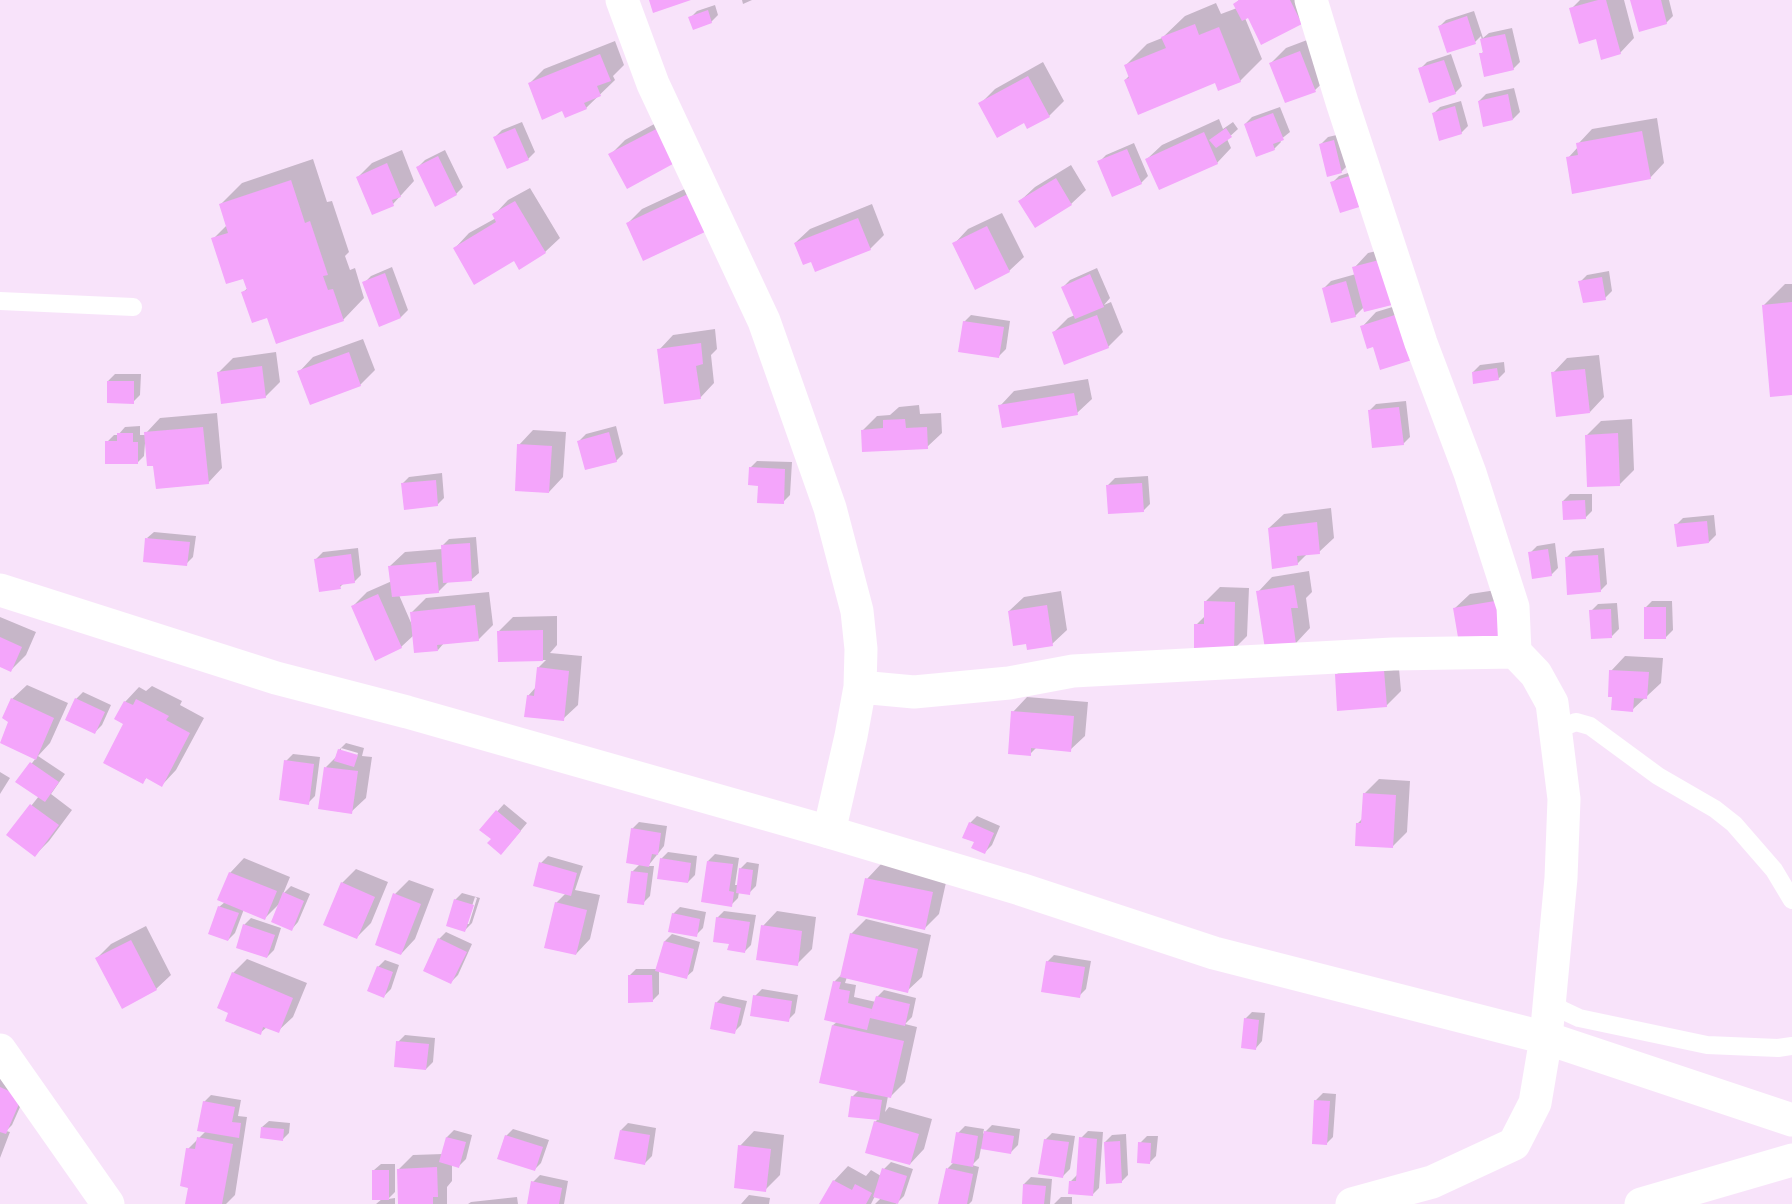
<!DOCTYPE html>
<html>
<head>
<meta charset="utf-8">
<style>
	body { margin:0 }
	canvas { display:block; background:#f8e3fa }
</style>
</head>
<body>
<canvas width="1792" height="1204"></canvas>
<script>
const c = document.querySelector('canvas').getContext('2d');
c.lineJoin = 'round';
function paint(path, color) { c.fillStyle = color; c.fill(path, 'evenodd'); }
const toPath = rows => new Path2D(rows.map(r => 'M' + r).join(''));
function stroke(path, color, width, dash) { c.strokeStyle = color; c.lineWidth = width; c.lineCap = dash ? 'butt' : 'round'; c.setLineDash(dash || []); c.stroke(path); }
paint(toPath([
	[742,0,752,0,743,4],
	[1239,0,1311,0,1301,23,1248,16,1245,18,1262,59,1240,81,1125,80,1130,75,1126,65,1147,44,1162,38,1185,16,1216,3,1221,14,1237,8,1235,4],
	[1580,0,1624,0,1634,38,1620,53,1571,9],
	[1631,0,1669,0,1673,16,1666,23],
	[715,5,718,15,711,22,690,18,697,11],
	[1474,11,1483,38,1489,33,1512,28,1520,62,1513,69,1481,54,1484,51,1481,36,1475,42,1439,27,1446,20],
	[1315,37,1330,76,1315,90,1286,101,1271,63,1286,48],
	[615,41,624,65,613,76,615,80,586,108,563,109,530,83,544,69],
	[1451,54,1462,86,1455,93,1420,69,1427,62],
	[1043,62,1064,101,1049,116,1028,127,1024,121,980,104,995,89],
	[1514,88,1520,112,1513,119,1479,101,1486,94],
	[1461,101,1468,126,1461,133,1433,114,1440,107],
	[1280,107,1290,132,1280,140,1281,142,1274,149,1245,124,1252,117],
	[678,111,696,143,610,155,625,140],
	[1657,118,1664,163,1650,178,1568,158,1578,147,1578,144,1592,129],
	[1219,119,1223,129,1233,122,1238,129,1227,139,1231,148,1217,163,1147,159,1162,145],
	[522,122,535,152,528,159,495,137,502,130],
	[1341,134,1348,165,1341,172,1321,144,1328,137],
	[1134,143,1148,176,1141,183,1099,162,1106,155],
	[402,150,414,181,393,204,358,177,372,163],
	[445,150,463,187,456,194,418,167,425,160],
	[313,159,327,202,332,201,349,252,345,256,350,270,355,268,364,298,343,320,268,316,243,292,248,288,244,277,213,239,227,225,220,205,242,183],
	[1071,165,1086,190,1071,204,1020,201,1035,187],
	[1366,167,1375,195,1332,183,1339,176],
	[702,181,719,216,628,223,642,209],
	[530,188,560,238,545,252,514,259,455,248,469,233,496,218,494,215,508,200],
	[872,204,884,235,870,249,812,260,795,243,810,229],
	[1002,213,1024,257,1009,271,954,244,968,229],
	[1402,245,1364,307,1355,316,1324,288,1331,281,1356,274,1354,268,1368,253],
	[392,267,408,310,401,317,379,325,364,283,371,276],
	[1097,268,1110,298,1104,305,1111,302,1123,332,1108,347,1054,332,1068,318,1075,315,1063,287,1070,280],
	[1609,271,1612,291,1605,298,1580,282,1587,275],
	[1785,284,1792,284,1792,393,1763,306],
	[1412,301,1374,345,1362,327,1376,312],
	[971,315,1010,321,1006,349,999,356,964,322],
	[715,329,717,349,711,355,714,383,700,398,659,350,673,335],
	[363,339,375,370,360,385,299,372,313,357],
	[276,352,280,382,265,397,218,373,233,358],
	[1599,355,1604,397,1590,412,1553,373,1567,358],
	[1504,362,1505,372,1498,379,1473,372,1480,365],
	[115,374,141,374,140,395,133,402,108,381],
	[1088,379,1092,399,1077,413,1000,406,1014,391],
	[1406,401,1410,437,1403,444,1369,411,1376,404],
	[919,405,920,414,941,413,942,433,927,447,863,430,877,416,890,415,899,407],
	[217,413,222,468,208,483,155,464,147,443,145,443,144,456,137,463,107,442,114,435,118,435,125,427,140,426,140,435,146,435,146,433,160,418],
	[1632,419,1634,470,1619,485,1587,435,1601,421],
	[616,426,623,454,616,461,579,441,586,434],
	[533,430,566,432,563,477,549,492,519,445],
	[757,461,792,462,790,495,783,502,759,484,750,468],
	[442,473,444,498,437,505,402,484,409,477],
	[1148,476,1150,504,1143,511,1108,485,1115,478],
	[1570,494,1592,494,1592,511,1585,518,1563,501],
	[1331,508,1334,538,1319,552,1307,554,1297,564,1269,528,1284,514],
	[1714,515,1716,535,1709,542,1676,525,1683,518],
	[154,532,196,536,193,557,186,564,147,538],
	[476,537,479,573,472,579,449,581,438,592,399,595,412,625,412,612,426,598,489,592,493,625,478,640,444,643,438,650,414,635,401,647,352,607,367,592,392,581,390,566,405,552,442,549,442,546,449,539],
	[1555,543,1558,568,1551,575,1530,553,1537,546],
	[358,548,361,575,354,582,344,583,340,587,316,559,323,552],
	[1604,548,1607,584,1600,591,1566,558,1573,551],
	[1309,571,1312,592,1306,598,1310,628,1296,643,1258,592,1272,577],
	[1220,587,1249,588,1247,636,1233,650,1196,625,1205,616,1205,602],
	[1516,587,1485,643,1455,608,1470,594],
	[1061,591,1067,630,1052,644,1027,643,1009,611,1024,597],
	[1652,601,1672,601,1673,630,1666,637,1645,608],
	[1617,603,1619,629,1612,636,1591,611,1598,604],
	[557,616,557,645,550,653,582,656,578,705,563,719,528,696,536,687,538,668,546,660,499,661,498,632,513,617],
	[0,617,36,632,26,655,11,670,0,665],
	[1625,656,1663,658,1661,683,1632,710,1613,695,1611,671],
	[1398,657,1401,691,1386,706,1336,675,1351,660],
	[27,685,68,703,50,743,38,756,65,774,51,794,72,810,49,841,35,855,8,835,39,796,18,781,36,758,10,721,12,699],
	[152,686,182,701,180,705,204,718,176,770,162,785,147,777,143,782,125,724,125,702,139,687,146,691],
	[83,692,111,705,102,725,95,732,76,699],
	[1027,697,1088,702,1085,736,1070,750,1037,747,1030,754,1013,712],
	[346,743,364,748,362,756,372,757,366,798,351,812,326,767,337,756,339,750],
	[341,748,358,753,357,756,341,751],
	[293,754,320,757,315,796,308,803,286,761],
	[0,772,10,778,0,794],
	[1379,779,1410,781,1407,832,1393,846,1357,824,1363,818,1364,794],
	[504,804,527,823,508,846,493,838,481,829],
	[977,816,1000,826,992,845,985,852,976,841,970,823],
	[639,822,667,826,664,846,648,866,654,866,650,896,643,903,632,872,640,864,632,829],
	[668,852,697,856,695,875,688,882,661,859],
	[715,854,739,858,735,885,738,885,740,869,747,862,759,864,756,886,749,893,739,892,738,898,731,905,708,861],
	[548,856,583,866,575,890,600,895,590,939,576,954,556,903,566,893,541,863],
	[244,858,290,877,283,894,291,886,310,894,298,922,292,929,280,903,265,918,244,909,235,933,228,940,219,907,225,902,230,873],
	[881,864,947,878,939,914,925,928,867,879],
	[356,869,388,882,371,923,357,937,342,883],
	[409,880,434,889,415,939,401,954,395,894],
	[462,893,480,898,472,923,465,930,455,900],
	[475,897,477,898,469,924,466,924],
	[680,907,706,912,703,928,696,935,673,914],
	[724,911,756,915,751,945,744,952,731,943,717,918],
	[777,911,816,917,812,949,797,964,763,926],
	[251,918,281,928,274,950,267,957,244,925],
	[866,919,931,935,922,977,907,991,847,977,845,983,856,985,854,997,876,1002,877,997,884,990,916,998,912,1017,905,1024,917,1027,905,1082,890,1097,888,1096,885,1112,889,1107,932,1119,924,1149,910,1164,875,1122,878,1119,852,1097,859,1090,833,1025,837,1022,835,981,842,974,851,934],
	[146,926,171,975,156,989,97,958,111,944],
	[446,932,472,944,458,975,451,982,439,939],
	[672,934,700,942,693,971,686,977,659,970,659,994,652,1001,629,976,636,969,657,969,665,941],
	[1054,955,1091,961,1086,989,1079,996,1047,962],
	[247,959,307,983,293,1017,278,1031,267,1027,260,1033,233,973],
	[385,960,399,965,391,989,384,996,378,967],
	[762,989,798,995,795,1013,788,1020,755,996],
	[723,996,747,1001,741,1025,734,1032,716,1003],
	[1252,1012,1265,1013,1262,1041,1256,1048,1245,1019],
	[405,1035,435,1038,433,1062,426,1069,398,1042],
	[0,1077,28,1089,12,1125,6,1131,10,1132,0,1158],
	[1323,1093,1336,1094,1333,1137,1326,1144,1316,1100],
	[211,1095,241,1100,238,1116,247,1117,235,1195,226,1204,191,1204,188,1149,206,1131,204,1102],
	[269,1121,290,1123,289,1133,282,1140,262,1127],
	[628,1123,656,1128,652,1156,645,1163,621,1130],
	[992,1125,1020,1129,1018,1145,1011,1152,981,1148,979,1158,972,1165,979,1167,972,1201,969,1204,947,1204,948,1168,953,1163,958,1133,965,1126,984,1129,983,1134],
	[513,1129,549,1140,541,1163,534,1170,506,1136],
	[454,1130,472,1135,466,1159,459,1166,452,1164,452,1181,447,1187,447,1204,400,1204,399,1169,413,1155,443,1154,447,1137],
	[754,1131,784,1135,780,1175,765,1190,740,1146],
	[1088,1131,1103,1132,1099,1188,1092,1195,1070,1182,1077,1175,1081,1138],
	[1052,1133,1075,1136,1070,1169,1063,1176,1045,1140],
	[1126,1134,1128,1175,1121,1182,1105,1142,1112,1135],
	[1147,1136,1158,1136,1156,1156,1149,1163,1140,1143],
	[891,1162,913,1169,904,1196,896,1204,875,1204,881,1198,875,1196,871,1204,821,1204,834,1181,848,1166,866,1176,871,1170,881,1176,884,1169],
	[381,1164,395,1164,395,1192,388,1199,395,1198,395,1204,376,1204,382,1199,374,1170],
	[540,1175,568,1181,564,1204,528,1204,533,1182],
	[1031,1177,1052,1179,1050,1204,1023,1204,1024,1184],
	[749,1195,770,1198,769,1204,741,1204],
	[517,1197,518,1204,468,1204,471,1202],
	[1061,1197,1072,1197,1072,1204,1054,1204]
]), '#0003');
paint(toPath([
	[649,0,691,0,653,13],
	[1239,0,1290,0,1302,24,1261,45,1248,18,1242,21,1233,4],
	[1598,0,1606,0,1621,54,1601,60,1596,39,1579,44,1569,8],
	[1630,0,1661,0,1667,24,1639,32],
	[708,10,712,23,693,30,688,17],
	[1467,16,1476,44,1447,53,1438,26],
	[1195,24,1199,35,1219,27,1241,82,1218,91,1215,83,1138,115,1124,80,1129,78,1124,65,1166,48,1161,37],
	[1505,34,1514,70,1484,77,1479,53,1483,53,1480,39],
	[1300,51,1316,92,1285,103,1269,63],
	[600,54,611,81,597,86,601,96,584,103,587,109,565,118,562,111,542,120,528,83],
	[1444,60,1456,94,1429,103,1418,68],
	[1028,76,1050,117,1027,129,1024,123,997,138,978,103],
	[1508,94,1513,120,1483,127,1478,101],
	[1455,106,1462,134,1439,141,1432,113],
	[1273,113,1284,140,1273,144,1275,150,1256,157,1244,124],
	[664,125,682,159,627,189,608,154],
	[515,128,529,160,507,169,493,137],
	[1226,128,1232,137,1216,148,1209,140],
	[1642,131,1651,179,1572,194,1566,157,1578,155,1576,143],
	[1204,132,1218,164,1159,190,1145,159],
	[1334,140,1342,173,1327,177,1319,144],
	[1127,149,1142,184,1112,197,1097,161],
	[438,156,457,195,435,207,416,167],
	[387,163,401,197,392,200,394,206,372,215,356,177],
	[1359,173,1369,204,1340,213,1330,182],
	[1056,178,1072,205,1035,228,1018,201],
	[291,180,305,223,310,221,328,275,323,276,328,290,333,289,344,321,276,344,267,318,252,323,241,292,247,290,243,279,226,284,211,238,228,233,219,204],
	[688,194,705,232,643,261,626,223],
	[515,201,546,253,519,270,514,261,474,285,453,248,496,222,492,214],
	[858,218,871,250,815,272,811,262,803,265,794,243],
	[987,226,1010,272,975,290,952,243],
	[1387,258,1392,305,1364,312,1352,267],
	[385,273,401,318,379,327,362,282],
	[1090,274,1104,307,1075,319,1061,287],
	[1602,277,1606,300,1583,303,1578,281],
	[1346,281,1356,317,1331,323,1322,288],
	[1792,302,1792,395,1770,397,1762,305],
	[1398,314,1412,360,1380,370,1373,347,1367,349,1360,326],
	[1097,315,1109,348,1064,365,1052,332],
	[963,321,1004,327,999,358,958,352],
	[701,343,703,364,696,366,701,399,664,404,657,349],
	[349,352,361,386,310,405,297,371],
	[262,366,266,398,221,404,217,372],
	[1497,368,1499,380,1473,384,1472,372],
	[1585,369,1590,413,1556,417,1551,372],
	[107,381,134,381,134,404,107,403],
	[1074,393,1078,415,1002,428,998,405],
	[1399,407,1404,445,1372,448,1368,410],
	[905,419,906,428,927,427,928,449,862,452,861,430,883,428,883,420],
	[203,427,209,484,156,489,153,466,147,466,144,432],
	[609,432,617,462,585,470,577,441],
	[117,433,133,433,133,442,138,442,138,464,105,464,105,441,117,441],
	[1618,433,1620,486,1587,487,1585,435],
	[517,444,552,446,549,493,515,491],
	[749,467,785,469,784,504,757,503,758,486,748,485],
	[436,480,438,506,404,510,401,483],
	[1142,483,1144,512,1108,514,1106,485],
	[1585,500,1586,519,1563,520,1562,501],
	[1707,521,1709,543,1677,547,1674,524],
	[1317,522,1320,554,1297,556,1298,565,1272,569,1268,528],
	[145,538,190,542,187,566,143,562],
	[470,543,472,581,443,583,441,545],
	[1548,549,1552,576,1532,579,1528,552],
	[351,554,355,583,340,585,341,589,319,592,314,559],
	[1598,555,1601,592,1567,595,1565,557],
	[436,562,439,593,392,597,388,566],
	[1294,585,1298,608,1291,608,1296,644,1265,649,1256,591],
	[378,594,402,648,375,661,351,606],
	[1501,600,1507,636,1460,649,1453,608],
	[1204,601,1235,602,1234,652,1194,651,1194,624,1204,624],
	[475,605,479,641,437,645,438,651,414,653,410,612],
	[1047,605,1053,646,1027,650,1026,644,1013,646,1008,611],
	[1644,607,1666,607,1666,639,1644,639],
	[1611,609,1612,638,1591,639,1589,610],
	[543,630,543,661,498,662,497,631],
	[0,637,22,647,11,672,0,667],
	[537,667,569,671,564,721,524,717,527,695,534,696],
	[1384,670,1387,707,1337,711,1335,674],
	[1609,670,1649,672,1647,699,1634,698,1633,712,1611,710,1612,697,1608,697],
	[11,698,54,718,36,760,0,743,8,722,2,718],
	[75,698,105,712,95,734,65,720],
	[136,699,169,716,166,720,190,733,162,787,146,778,143,784,103,763,123,724,114,719,124,701,133,705],
	[1011,711,1074,716,1071,752,1031,748,1031,756,1008,754],
	[338,749,358,755,354,767,334,761],
	[284,760,314,764,309,805,279,800],
	[30,762,59,782,45,802,15,782],
	[324,767,358,771,352,814,318,809],
	[1363,793,1396,795,1393,848,1355,846,1356,823,1361,823],
	[30,804,59,825,35,857,6,835],
	[496,810,521,831,501,855,487,843,491,839,479,830],
	[969,822,994,833,985,854,971,848,974,842,962,838],
	[631,828,661,833,658,855,652,854,649,867,626,863],
	[660,858,691,863,688,883,657,879],
	[707,861,733,864,729,891,734,892,732,907,701,902],
	[539,862,577,873,571,896,533,886],
	[739,868,753,870,750,895,736,893],
	[631,871,648,873,644,905,627,903],
	[229,872,277,891,265,920,217,900],
	[865,878,933,892,925,930,857,915],
	[341,882,375,897,357,939,323,925],
	[283,892,304,901,292,931,271,922],
	[393,893,421,904,401,955,375,945],
	[454,899,474,905,465,932,446,926],
	[555,902,587,910,576,955,544,948],
	[218,906,239,913,228,941,208,934],
	[672,913,700,919,697,937,668,932],
	[716,917,750,922,745,953,727,950,729,944,713,942],
	[243,924,275,935,267,958,236,948],
	[761,925,802,931,798,966,756,960],
	[850,933,918,949,908,993,840,977],
	[438,938,467,952,451,984,423,971],
	[131,940,157,990,122,1009,95,958],
	[664,941,694,949,687,979,655,971],
	[1046,961,1085,967,1080,998,1041,992],
	[377,966,393,972,384,998,367,991],
	[232,972,293,998,279,1033,263,1027,261,1035,225,1021,228,1013,217,1008],
	[628,975,652,975,653,1002,628,1003],
	[833,981,841,982,839,989,850,991,848,1003,872,1009,870,1015,876,996,910,1004,905,1026,870,1018,867,1030,824,1020],
	[753,995,792,1001,789,1022,750,1016],
	[715,1002,741,1008,735,1034,710,1029],
	[1244,1018,1259,1020,1256,1050,1241,1048],
	[832,1025,904,1041,891,1098,819,1083],
	[396,1041,429,1044,426,1070,394,1067],
	[0,1087,22,1097,6,1134,0,1132],
	[851,1096,882,1100,879,1120,848,1117],
	[1314,1100,1330,1101,1327,1145,1312,1144],
	[203,1101,235,1107,232,1122,241,1123,239,1138,197,1131],
	[874,1121,919,1134,910,1165,865,1153],
	[261,1127,284,1129,283,1141,260,1138],
	[620,1130,650,1135,645,1165,614,1159],
	[984,1131,1014,1136,1011,1154,981,1149],
	[956,1132,978,1136,973,1167,951,1163],
	[505,1135,543,1147,535,1171,497,1159],
	[197,1137,233,1144,222,1204,185,1204,188,1188,180,1186,186,1148,195,1149],
	[446,1137,466,1142,459,1168,439,1162],
	[1079,1137,1097,1139,1093,1196,1068,1194,1069,1181,1076,1181],
	[1044,1139,1069,1142,1063,1178,1038,1174],
	[1120,1141,1122,1183,1106,1184,1104,1142],
	[1138,1142,1151,1143,1150,1164,1137,1163],
	[738,1145,771,1149,766,1192,734,1188],
	[437,1167,438,1197,433,1197,433,1204,398,1204,397,1169],
	[882,1168,907,1176,898,1204,873,1197],
	[946,1168,973,1174,967,1204,938,1204],
	[372,1170,389,1170,389,1200,372,1200],
	[833,1180,852,1190,855,1184,872,1193,866,1204,819,1204],
	[531,1181,562,1188,559,1204,527,1204],
	[1023,1184,1046,1186,1044,1204,1022,1204]
]), '#f4a5fb');
stroke(toPath([
	[0,301,133,307],
	[1560,741,1563,727,1576,722,1590,726,1658,776,1715,809,1734,824,1774,870,1792,900],
	[1550,998,1562,1010,1579,1018,1707,1045,1778,1048,1792,1046]
]), '#fff', 18);
stroke(toPath([
	[622,0,653,84,764,321,830,508,857,611,861,649,860,687,851,736,829,832],
	[1311,0,1342,102,1421,343,1470,473,1513,607,1515,652,1536,674,1552,703,1564,799,1561,878,1546,1038,1535,1103,1514,1144,1432,1182,1352,1204],
	[860,687,914,692,1009,683,1073,671,1393,654,1515,652],
	[0,1050,108,1204]
]), '#fff', 33);
stroke(toPath([
	[0,590,276,678,407,712,829,832,1020,889,1214,953,1546,1038,1792,1120]
]), '#fff', 33);
stroke(toPath([
	[1641,1204,1792,1160]
]), '#fff', 33);
</script>
</body>
</html>
